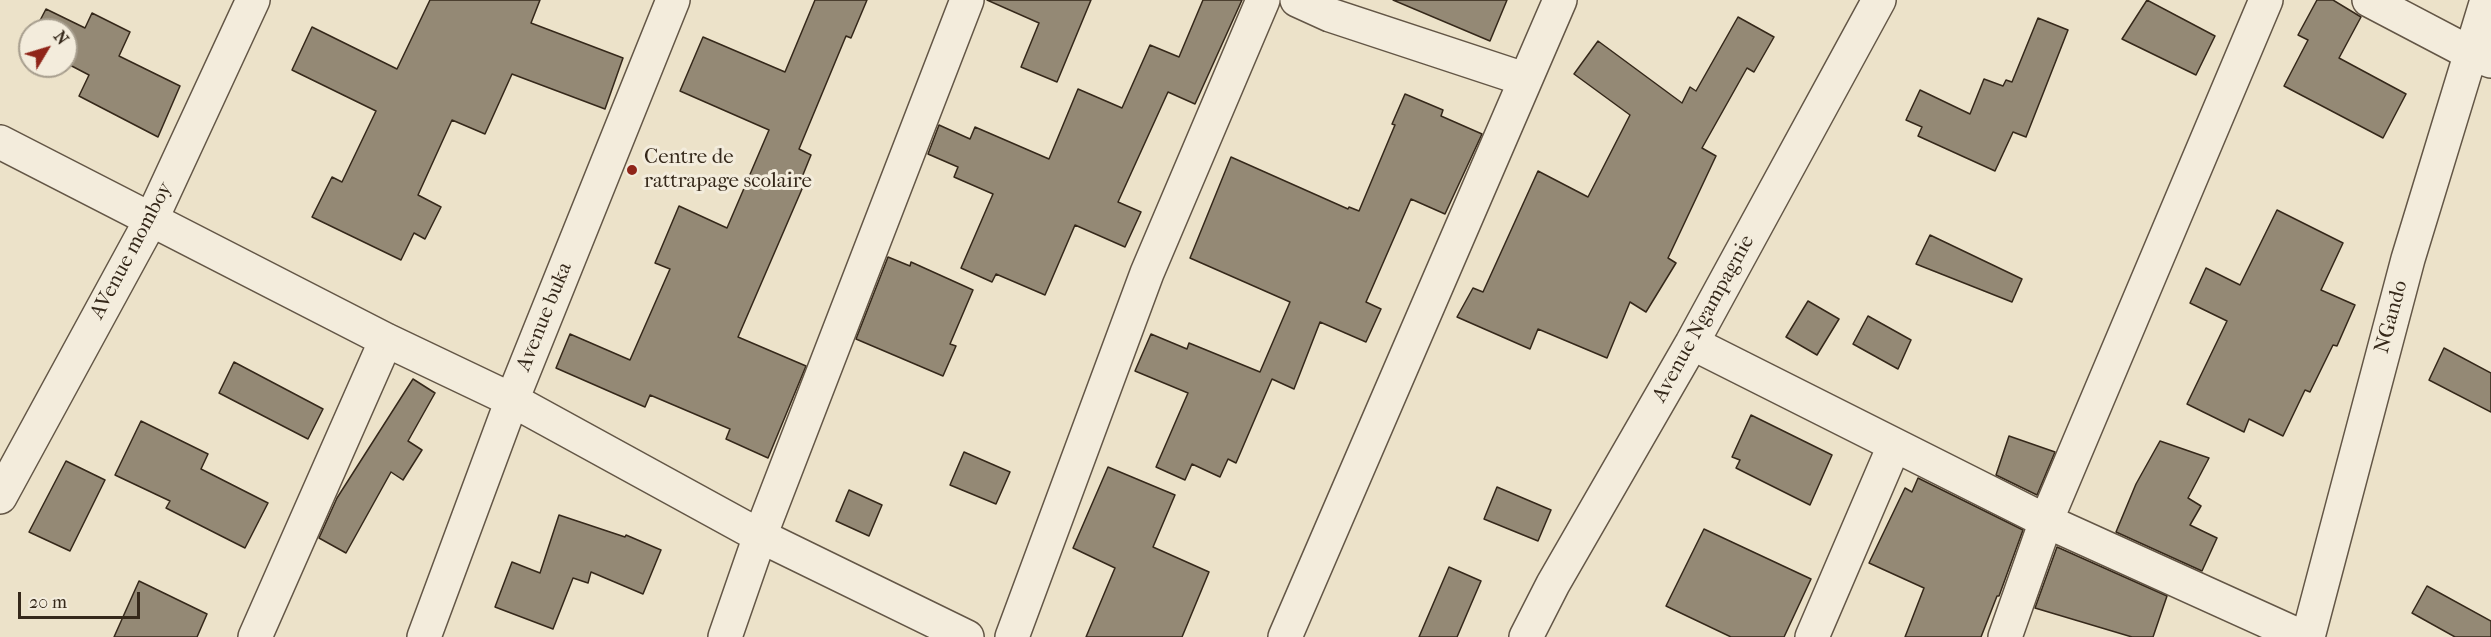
<!DOCTYPE html>
<html>
<head>
<meta charset="utf-8">
<style>
	body { margin:0 }
	#map { position:relative; width:2491px; height:637px; overflow:hidden; background:#ece2c9; font-family:"IM FELL French Canon",serif }
	canvas { display:block }
	.north { position:absolute; left:18px; top:18px; width:60px; height:60px; box-sizing:border-box; background:#f3ecdc; border:2px solid #a79e8e; border-radius:50%; rotate:52deg; font-size:16px; font-weight:700; line-height:24px; text-align:center; color:#35281a }
	.north::after { content:''; display:block; margin:auto; width:21px; height:27px; background:#8f2418; clip-path:polygon(50% 0,100% 100%,50% 72%,0 100%) }
	.scale { position:absolute; left:18px; top:592px; width:122px; height:27px; box-sizing:border-box; border:3px solid #35281a; border-top:0; padding-left:8px; font-size:18px; line-height:21px; white-space:nowrap; color:#35281a; -webkit-text-stroke:4px #f3ecdc; paint-order:stroke }
</style>
</head>
<body>
<div id="map">
<canvas width="2491" height="637"></canvas>
<div class="north">N</div>
<div class="scale">20 m</div>
</div>
<script>
const c = document.querySelector('canvas').getContext('2d');
c.lineJoin = 'round';
function paint(path, color) { c.fillStyle = color; c.fill(path, 'evenodd'); }
const toPath = rows => new Path2D(rows.map(r => 'M' + r).join(''));
function stroke(path, color, width, dash) { c.strokeStyle = color; c.lineWidth = width; c.lineCap = dash ? 'butt' : 'round'; c.setLineDash(dash || []); c.stroke(path); }
function write(font, color, halo, rows, align = 'center') {
  c.font = font + ' "IM FELL French Canon",serif'; c.lineWidth = 6; c.setLineDash([]); c.textBaseline = 'middle'; c.strokeStyle = halo; c.fillStyle = color; for (const [text, x, y, turn = 0] of rows) {
    c.save(); c.translate(x, y); c.rotate((+turn || 0) * Math.PI / 180); c.textAlign = isNaN(turn) ? turn : align; if (halo) c.strokeText(text, 0, 0); c.fillText(text, 0, 0); c.restore();
  }
}
const building = toPath([
	[430,0,540,0,531,23,623,58,605,109,512,74,485,134,452,120,418,195,441,207,425,239,414,233,401,260,312,217,332,177,342,182,376,111,292,70,312,27,397,69,430,0],
	[815,0,867,0,851,38,846,36,799,149,811,155,798,187,802,189,738,337,806,366,768,458,726,439,730,429,650,395,645,407,556,368,570,334,630,360,670,269,655,263,679,206,727,228,769,130,680,91,703,37,785,72,815,0],
	[987,0,1091,0,1057,82,1021,67,1039,23,987,0],
	[1203,0,1242,0,1195,104,1168,92,1118,202,1141,212,1125,247,1075,225,1045,295,996,274,992,282,961,268,993,194,954,177,958,167,928,154,939,125,970,139,975,127,1049,159,1078,89,1122,108,1150,45,1179,57,1203,0],
	[1393,0,1507,0,1490,41,1393,0],
	[2147,0,2215,36,2196,75,2122,39,2147,0],
	[2317,0,2333,0,2361,17,2339,58,2406,94,2383,138,2284,86,2308,40,2298,35,2317,0],
	[46,9,85,28,92,13,130,32,119,56,180,86,158,137,79,96,89,75,66,63,66,30,35,30,46,9],
	[1738,17,1774,37,1754,72,1747,68,1702,148,1716,156,1668,258,1676,263,1646,312,1630,302,1607,358,1538,329,1530,349,1457,317,1473,288,1483,292,1538,171,1588,197,1630,115,1574,74,1598,41,1682,103,1690,87,1696,91,1738,17],
	[2038,18,2068,30,2026,137,2013,132,1995,171,1918,136,1922,127,1906,120,1920,90,1970,114,1984,79,2003,86,2006,80,2012,82,2038,18],
	[1405,94,1443,110,1441,116,1482,134,1445,214,1411,199,1366,302,1381,309,1366,342,1320,322,1294,389,1272,379,1236,463,1228,459,1220,477,1192,464,1185,480,1156,467,1188,393,1135,371,1151,334,1187,349,1189,343,1260,372,1290,302,1190,258,1231,157,1348,209,1349,207,1359,211,1395,125,1392,124,1405,94],
	[2277,210,2343,243,2321,290,2355,305,2337,346,2333,345,2310,392,2305,390,2283,436,2249,419,2244,432,2187,404,2227,321,2190,303,2206,268,2240,285,2277,210],
	[1930,235,2022,279,2012,302,1916,264,1930,235],
	[888,257,910,266,911,262,973,290,950,344,956,346,943,376,856,339,888,257],
	[1808,301,1839,319,1817,355,1786,337,1808,301],
	[1868,316,1911,340,1898,369,1853,344,1868,316],
	[2444,348,2491,373,2491,412,2429,380,2444,348],
	[234,362,323,409,308,439,219,393,234,362],
	[413,379,435,393,408,441,422,450,403,480,391,472,346,553,319,538,337,498,413,379],
	[1751,415,1832,455,1810,505,1736,468,1740,460,1732,457,1751,415],
	[141,421,208,454,201,469,268,503,245,548,166,508,170,501,115,475,141,421],
	[2009,436,2055,452,2037,495,1996,475,2009,436],
	[2160,441,2209,458,2188,498,2201,506,2190,525,2217,538,2202,571,2116,532,2136,484,2160,441],
	[964,452,1010,472,996,504,950,485,964,452],
	[66,461,105,480,70,551,29,532,66,461],
	[1108,467,1175,495,1153,547,1209,572,1182,637,1086,637,1115,568,1073,548,1108,467],
	[1918,478,2023,530,1999,596,1997,596,1981,637,1905,637,1924,588,1869,563,1905,488,1912,492,1918,478],
	[1497,487,1551,510,1538,541,1484,519,1497,487],
	[849,490,882,505,869,536,836,521,849,490],
	[559,515,625,537,626,535,661,550,643,594,591,572,588,583,573,578,553,629,495,607,512,562,540,573,559,515],
	[1704,529,1811,579,1784,637,1731,637,1666,606,1704,529],
	[2057,547,2167,596,2153,637,2132,637,2035,608,2057,547],
	[1449,567,1481,581,1457,637,1419,637,1449,567],
	[139,581,207,614,197,637,114,637,139,581],
	[2427,586,2491,621,2491,637,2455,637,2412,613,2427,586]
]);
paint(building, '#948975');
stroke(building, '#35281a', 1.5);
const minor = toPath([
	[1297,0,1330,15,1524,79],
	[2369,0,2470,53,2491,61],
	[0,142,386,340,512,400,760,536,967,637],
	[1692,343,2046,521,2302,637],
	[0,497,152,218,253,0],
	[255,637,386,340],
	[424,637,512,400,673,0],
	[725,637,760,536,967,0],
	[1012,637,1147,273,1263,0],
	[1285,637,1560,0],
	[1526,637,1553,584,1692,343,1879,0],
	[1812,637,1894,446],
	[2005,637,2046,521,2266,0],
	[2308,637,2408,259,2487,0]
]);
stroke(minor, '#635646', 36);
stroke(minor, '#f3ecdc', 33);
for (const [x, y, r, color] of [
	[632,170,6,"#8f2418"]
]) { const dot = new Path2D(); dot.arc(x, y, r, 0, 2 * Math.PI); c.fillStyle = color; c.fill(dot); stroke(dot, '#f3ecdc', 2); }
write('21px', '#35281a', '#f3ecdc', [
	["Centre de",644,158],
	["rattrapage scolaire",644,182]
], 'left');
write('21px', '#35281a', '#f3ecdc', [
	["AVenue momboy",132,251,-62],
	["Avenue buka",545,317,-68],
	["NGando",2392,317,-75],
	["Avenue Ngampagnie",1704,319,-61]
]);
</script>
</body>
</html>
